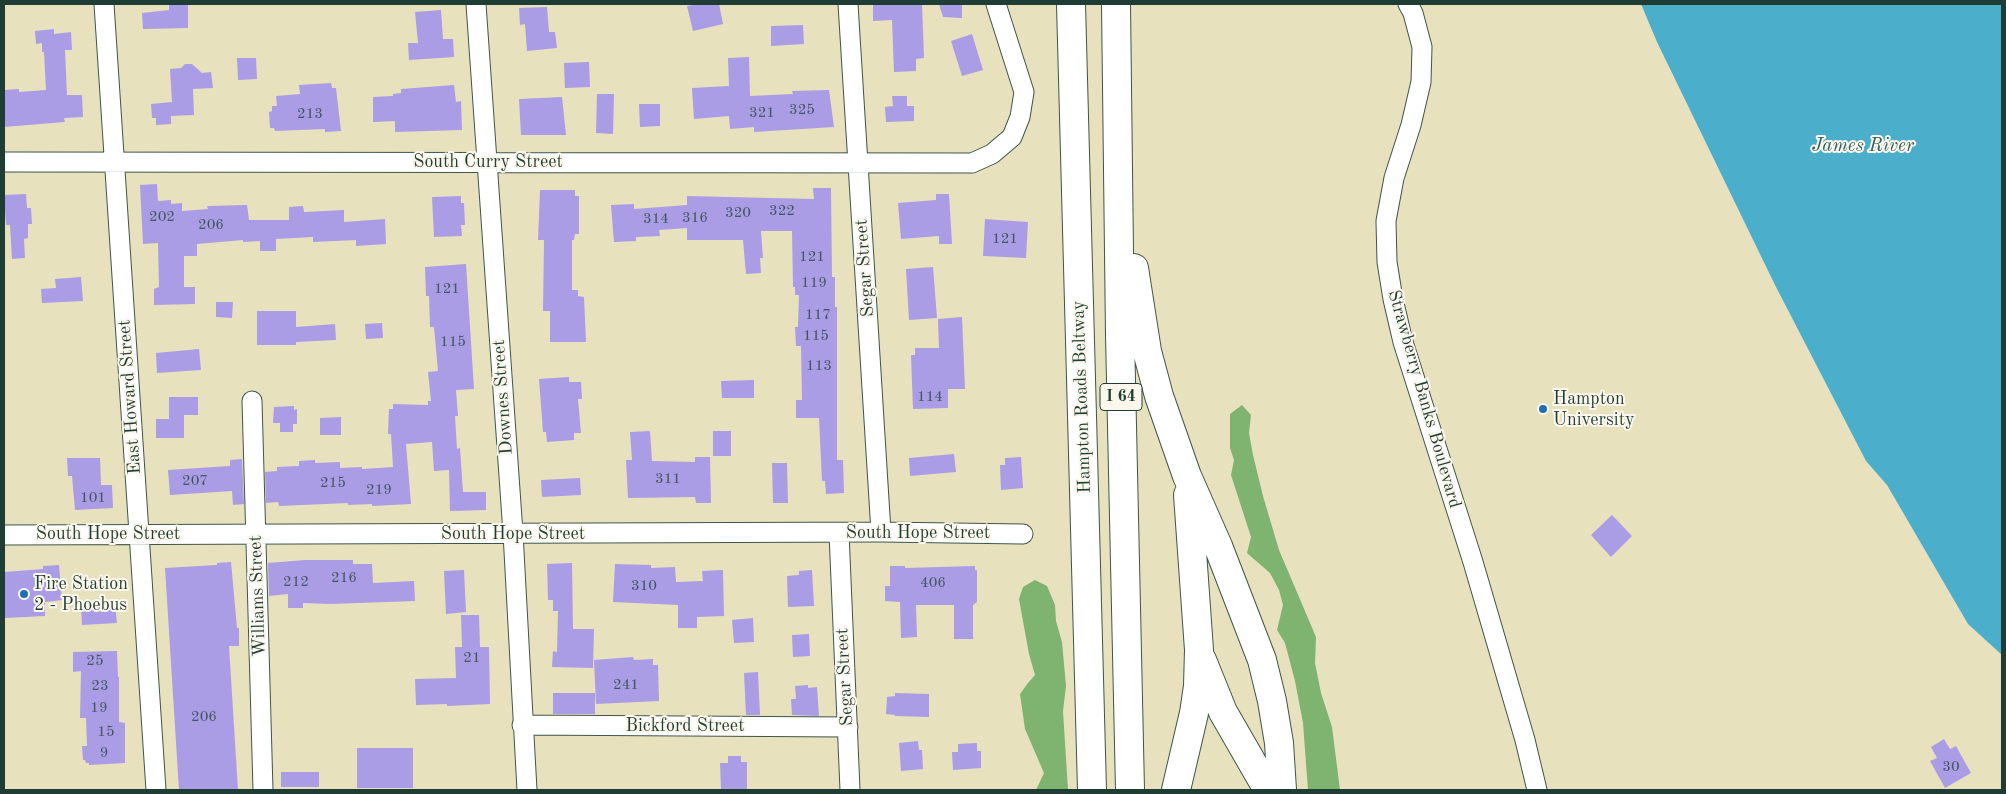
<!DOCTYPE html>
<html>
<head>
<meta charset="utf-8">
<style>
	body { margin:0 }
	#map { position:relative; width:2006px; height:794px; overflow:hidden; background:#e7e1be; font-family:"Old Standard TT",serif }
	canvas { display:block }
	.frame { position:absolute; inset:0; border:5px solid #1f3d34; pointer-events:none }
</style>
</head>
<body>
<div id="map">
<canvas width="2006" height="794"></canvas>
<div class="frame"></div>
</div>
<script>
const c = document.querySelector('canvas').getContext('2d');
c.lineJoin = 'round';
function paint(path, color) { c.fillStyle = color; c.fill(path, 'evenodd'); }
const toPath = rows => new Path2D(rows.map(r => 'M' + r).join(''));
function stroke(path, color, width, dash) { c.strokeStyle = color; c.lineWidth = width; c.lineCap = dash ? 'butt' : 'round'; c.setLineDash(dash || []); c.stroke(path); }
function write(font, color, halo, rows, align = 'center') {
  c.font = font + ' "Old Standard TT",serif'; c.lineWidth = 4; c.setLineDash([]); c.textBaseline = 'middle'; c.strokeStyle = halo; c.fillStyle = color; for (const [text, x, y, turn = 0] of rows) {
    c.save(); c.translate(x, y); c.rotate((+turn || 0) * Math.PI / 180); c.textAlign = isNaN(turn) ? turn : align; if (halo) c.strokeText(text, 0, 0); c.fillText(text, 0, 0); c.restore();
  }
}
paint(toPath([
	[1242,405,1251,415,1249,433,1253,455,1263,496,1279,550,1316,637,1315,663,1321,693,1332,727,1340,790,1308,790,1303,723,1295,681,1285,643,1277,630,1283,605,1279,590,1270,573,1247,553,1251,537,1231,475,1234,460,1230,448,1230,414],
	[1035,580,1047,586,1055,605,1056,621,1062,642,1066,686,1063,711,1068,790,1036,790,1044,773,1025,729,1020,694,1028,683,1035,675,1029,654,1019,599,1023,587]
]), '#7eb370');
paint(toPath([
	[1641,4,2002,4,2002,655,1968,624,1887,485,1866,461,1775,285,1657,42]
]), '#4baeca');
paint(toPath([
	[169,4,188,4,188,28,143,29,142,13,169,10],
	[699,4,719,4,723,24,693,31,687,6],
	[922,4,924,58,916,59,916,71,894,72,892,20,873,21,873,5],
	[939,4,962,4,962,18,943,17],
	[547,7,549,32,555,32,557,48,527,51,525,24,520,25,519,8],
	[441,10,443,39,453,39,454,57,409,60,408,43,418,43,415,12],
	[803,25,804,44,771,46,771,26],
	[54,29,54,34,71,32,72,50,65,50,67,95,82,95,83,117,64,118,65,122,4,127,4,90,19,89,19,92,46,90,44,52,42,52,42,43,36,44,35,31],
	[972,34,983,70,962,76,951,41],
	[749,57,750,96,793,94,792,91,829,90,834,127,754,132,754,127,730,129,729,116,694,119,692,88,729,86,728,58],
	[237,58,256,58,257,79,238,80],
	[589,62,590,87,565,88,564,63],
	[185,64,192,64,202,73,211,72,213,88,193,89,194,115,171,116,171,124,156,125,156,118,152,118,151,104,172,102,170,69,181,68],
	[331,83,332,88,336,88,341,131,325,132,325,129,275,131,274,128,270,128,269,112,272,111,272,106,277,106,276,96,300,94,299,85],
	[454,85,456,102,461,101,462,130,395,132,395,121,373,122,373,97,393,96,393,94,401,93,401,89],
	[597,94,614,94,613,134,596,133],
	[892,96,907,96,907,106,914,106,914,121,886,122,885,107,893,106],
	[562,97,566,135,521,135,519,99],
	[639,104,660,104,660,126,640,127],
	[157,184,158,201,171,200,171,204,182,203,182,211,208,209,207,206,247,205,249,220,289,220,289,207,303,206,304,212,344,210,344,222,385,219,386,244,356,246,356,240,313,242,313,237,276,239,276,251,260,251,260,241,243,242,243,240,197,244,197,256,184,256,184,287,195,287,195,304,154,305,154,289,159,287,158,243,143,244,140,185],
	[813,188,831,188,832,277,835,277,835,307,837,307,837,460,843,460,844,493,826,494,825,481,822,481,819,418,796,418,796,400,802,400,801,346,796,346,795,327,798,327,799,295,795,295,795,287,793,287,792,231,761,231,763,258,760,258,761,273,746,274,743,240,687,240,687,228,659,230,660,236,636,237,636,241,614,242,611,205,634,204,634,209,687,205,687,196,814,199],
	[540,190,575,190,575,196,579,196,579,234,575,234,574,240,572,240,572,290,578,290,578,296,584,297,586,342,550,342,550,311,543,311,544,240,538,240],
	[26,194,27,208,31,208,32,224,28,224,28,238,24,239,25,258,12,259,10,225,6,225,4,195],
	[936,194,949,194,952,244,939,244,939,236,901,239,898,203,936,200],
	[461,196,461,203,464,203,465,225,461,225,462,236,434,237,432,197],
	[985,219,1028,222,1026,258,983,256],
	[466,264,474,389,456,390,458,416,455,416,457,449,460,448,463,492,486,492,486,510,450,511,449,470,434,471,432,442,406,444,411,504,372,506,372,504,348,505,348,503,279,506,278,502,266,503,265,472,277,471,277,467,299,466,299,461,315,460,315,463,340,462,340,468,362,467,362,469,393,467,391,434,388,434,389,409,393,409,393,404,428,405,428,401,431,401,428,372,438,371,434,327,430,327,429,296,426,296,425,267],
	[933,267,937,318,909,320,906,269],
	[81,277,83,301,42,303,41,289,56,288,55,279],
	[216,302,233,302,232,318,216,317],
	[257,311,296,311,296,327,335,324,336,340,296,342,296,345,257,345],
	[962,317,965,389,948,389,948,408,913,409,911,355,915,355,915,348,939,348,938,319],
	[382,323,383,338,366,339,365,324],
	[199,349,201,370,157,373,156,353],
	[569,377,569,382,581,382,582,399,578,399,581,433,574,433,574,440,547,442,546,432,543,432,539,379],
	[754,380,754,398,722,398,721,381],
	[169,397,198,397,198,415,184,415,184,438,156,438,156,419,169,419],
	[294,406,294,410,297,409,297,424,293,424,293,432,280,432,280,423,273,423,274,407],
	[341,417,341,435,320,435,320,418],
	[650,431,652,461,695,462,695,457,710,457,711,503,696,503,695,497,628,498,626,460,632,460,630,432],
	[713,431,731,431,731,456,713,456],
	[954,454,956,472,910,476,909,458],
	[1021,457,1023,488,1001,490,1000,465,1005,465,1005,458],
	[67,458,100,458,101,485,112,485,113,508,75,510,72,476,68,476],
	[242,459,244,504,233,505,232,491,170,495,168,470,230,466,230,460],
	[772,463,787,463,788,503,773,503],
	[580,478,581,495,542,497,541,480],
	[1612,515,1632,536,1611,557,1591,535],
	[305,560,353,560,353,564,372,564,373,583,414,581,415,601,331,604,303,603,303,608,288,608,288,594,269,596,268,563],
	[231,562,237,628,239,628,239,646,229,646,238,790,179,790,165,568,217,565,217,563],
	[572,563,573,629,594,629,593,668,552,667,553,651,557,652,558,611,553,611,553,600,548,600,547,564],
	[615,564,651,565,651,568,675,567,676,582,703,581,702,571,723,570,724,616,697,617,697,628,678,628,678,605,613,602],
	[59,565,62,600,45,602,45,616,4,618,4,572,43,569,43,566],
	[890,566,905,566,905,568,975,566,975,570,977,570,977,602,973,605,973,639,954,639,954,605,916,605,917,637,901,638,900,602,885,601,885,586,890,586],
	[464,570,466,612,446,614,444,571],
	[812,570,814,606,788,607,787,576,799,575,799,571],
	[115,604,117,623,82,625,81,606],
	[461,615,479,615,480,647,489,647,490,704,447,706,447,704,416,705,415,679,456,678,455,647,462,647],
	[753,618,754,642,734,643,732,620],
	[809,634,810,656,793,657,792,635],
	[117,651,118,677,119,677,119,722,125,723,125,763,89,765,89,763,86,763,85,760,83,760,82,746,87,746,86,718,80,718,81,671,73,672,73,652],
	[633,657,634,660,653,659,653,665,658,665,659,701,596,704,594,660],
	[758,672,760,715,746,715,744,673],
	[808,685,808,688,817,687,819,716,792,715,791,699,796,699,795,686],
	[553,693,595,693,595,714,553,714],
	[895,693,929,694,929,717,895,716,895,715,886,714,887,697,895,696],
	[1944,739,1950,749,1956,746,1971,773,1945,788,1930,761,1937,758,1931,747],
	[918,741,919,750,922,750,923,769,901,771,899,743],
	[977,743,977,751,981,751,981,768,953,770,952,752,958,752,958,744],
	[357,748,413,748,413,788,357,788],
	[728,756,741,756,741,762,747,762,747,790,721,790,720,763,728,763],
	[281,772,319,772,319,787,281,787]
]), '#ab9ce6');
const minor = toPath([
	[104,4,156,790],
	[476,4,513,533,527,790],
	[848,4,881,532],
	[1408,4,1413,13,1422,47,1421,82,1411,125,1394,178,1386,221,1387,262,1393,299,1403,342,1473,562,1525,740,1537,790],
	[4,162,972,163,992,154,1012,137,1020,117,1024,92,996,4],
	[252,401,263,790],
	[839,533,850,790],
	[4,535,881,532,1023,534],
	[522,725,848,727]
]);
const motorway = toPath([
	[1071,4,1092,790],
	[1116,4,1120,335,1130,790],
	[1134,268,1147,351,1159,396,1187,476,1218,546,1262,660,1272,701,1279,743,1282,790],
	[1202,660,1223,712,1268,790],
	[1176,790,1194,713,1198,686,1199,650,1188,495]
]);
stroke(minor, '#3d5649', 21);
stroke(motorway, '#3d5649', 30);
stroke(minor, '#fff', 19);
stroke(motorway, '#fff', 28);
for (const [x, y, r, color] of [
	[1543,409,5,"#1f6fb2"],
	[24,594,5,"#1f6fb2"]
]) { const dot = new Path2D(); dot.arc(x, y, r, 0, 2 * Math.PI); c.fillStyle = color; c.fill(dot); stroke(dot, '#fbf7ec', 2); }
write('15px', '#425560', null, [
	["325",802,110],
	["321",762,113],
	["213",310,114],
	["322",782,211],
	["320",738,213],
	["202",162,217],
	["316",695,218],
	["314",656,219],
	["206",211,225],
	["121",1005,239],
	["121",812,257],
	["119",814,283],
	["121",447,289],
	["117",818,315],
	["115",816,336],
	["115",453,342],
	["113",819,366],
	["114",930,397],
	["311",668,479],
	["207",195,481],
	["215",333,483],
	["219",379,490],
	["101",93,498],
	["216",344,578],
	["212",296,582],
	["406",933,583],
	["310",644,586],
	["21",472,658],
	["25",95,661],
	["241",626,685],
	["23",100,686],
	["19",99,708],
	["206",204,717],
	["15",106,732],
	["9",104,753],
	["30",1951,767]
]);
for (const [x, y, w] of [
	[1121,397,42]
]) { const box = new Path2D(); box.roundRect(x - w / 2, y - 13.5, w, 27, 4); c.fillStyle = '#fbf7ec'; c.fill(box); stroke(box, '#1f3d34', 1); }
write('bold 16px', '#1f3d34', null, [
	["I 64",1121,397]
]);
write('18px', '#1f3d34', '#fbf7ec', [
	["South Curry Street",488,162],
	["Segar Street",865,268,-94],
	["East Howard Street",130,397,-94],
	["Downes Street",503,397,-94],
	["Hampton Roads Beltway",1082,397,-92],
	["Strawberry Banks Boulevard",1424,399,74],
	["South Hope Street",918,533],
	["South Hope Street",108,534],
	["South Hope Street",513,534],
	["Williams Street",258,596,-92],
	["Segar Street",845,677,-93],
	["Bickford Street",685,726]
]);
write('18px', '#1f3d34', '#fbf7ec', [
	["Hampton",1553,399],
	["University",1553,420],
	["Fire Station",34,584],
	["2 - Phoebus",34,605]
], 'left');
write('italic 19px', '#2c5f61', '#fbf7ec', [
	["James River",1863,146]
]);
</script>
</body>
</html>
